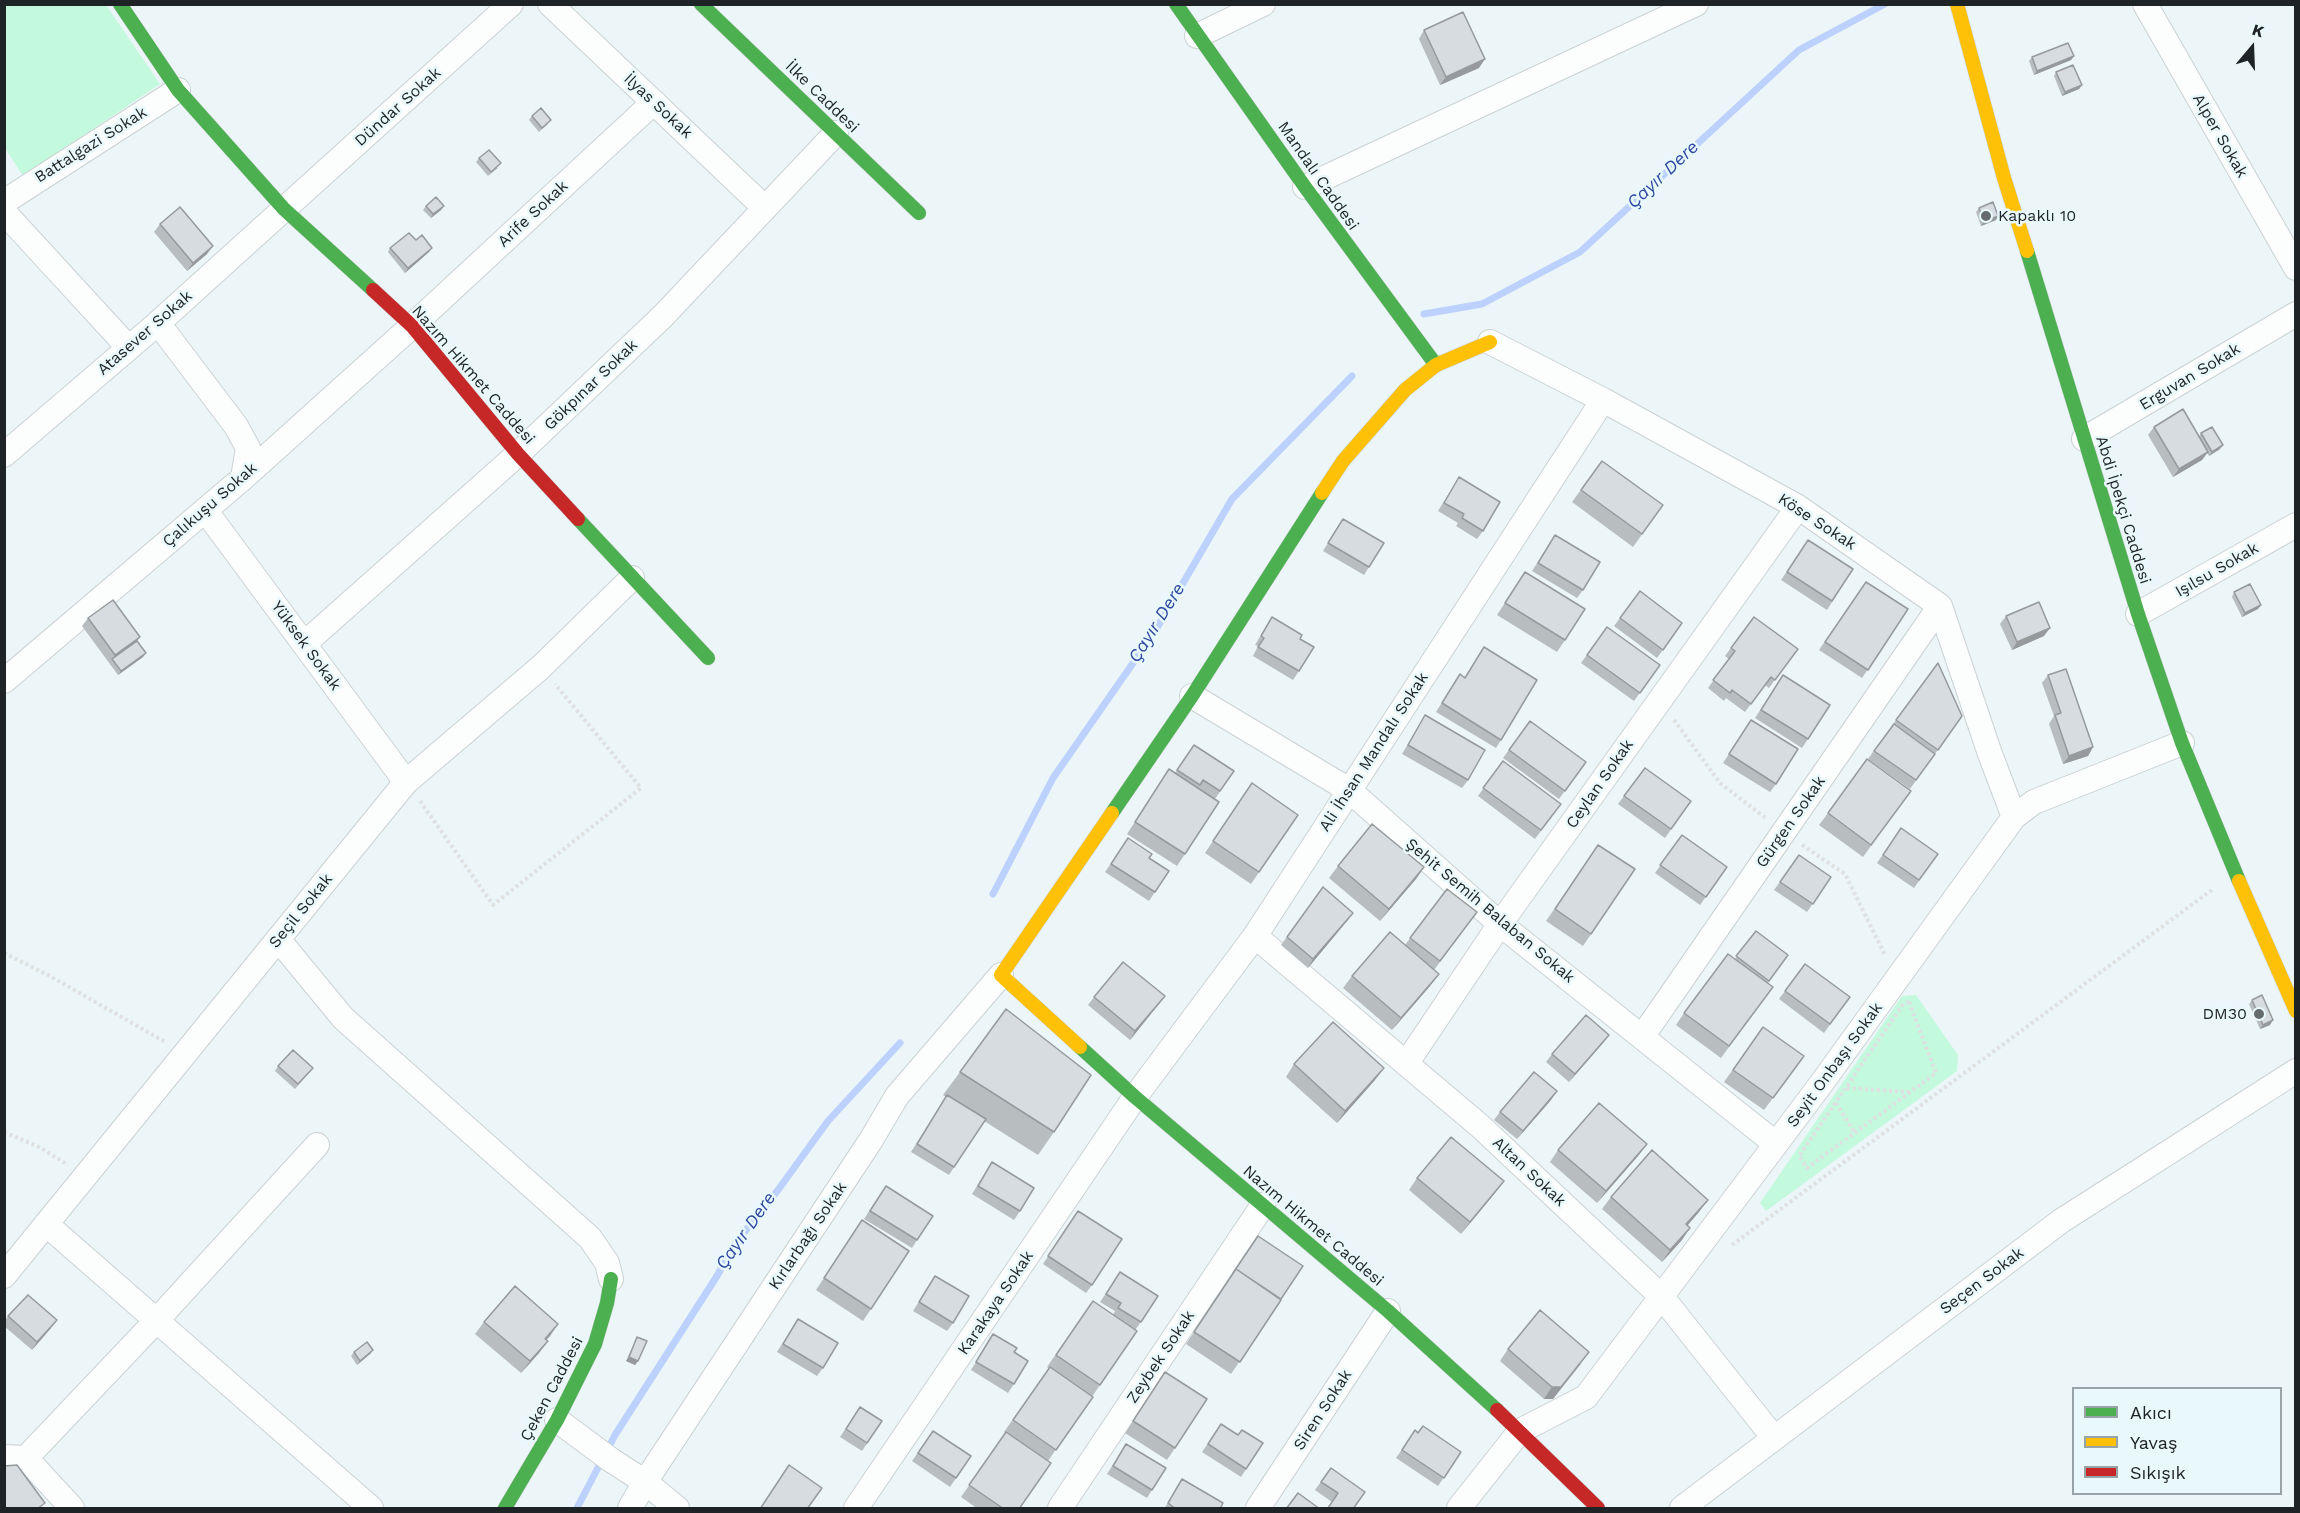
<!DOCTYPE html>
<html>
<head>
<meta charset="utf-8">
<style>
	body { margin:0 }
	#map { position:relative; width:2300px; height:1513px; overflow:hidden; background:#ecf5f7; font-family:"Work Sans",sans-serif }
	canvas { display:block }
	.frame { position:absolute; inset:0; border:6px solid #1e2325; pointer-events:none }
	.legend { position:absolute; left:2072px; top:1387px; width:210px; height:108px; box-sizing:border-box; background:#e8f8fb; border:2px solid #97a3a5; margin:0; padding:8px 10px; list-style:none; font-size:18px; color:#1e2325 }
	.legend li { display:flex; align-items:center; gap:12px; height:30px }
	.legend b { width:30px; border:2px solid #97a3a5 }
	.north { position:absolute; left:2222px; top:18px; width:60px; height:60px; -webkit-text-stroke:4px #e8f8fb; paint-order:stroke; rotate:19deg; font-size:16px; font-weight:700; line-height:24px; text-align:center; color:#1e2325 }
	.north::after { content:''; display:block; margin:auto; width:21px; height:27px; background:#1e2325; clip-path:polygon(50% 0,100% 100%,50% 72%,0 100%) }
</style>
</head>
<body>
<div id="map">
<canvas width="2300" height="1513"></canvas>
<div class="frame"></div>
<ul class="legend">
<li><b style="height:8px;background:#4caf50"></b>Akıcı</li>
<li><b style="height:8px;background:#ffc107"></b>Yavaş</li>
<li><b style="height:8px;background:#c62828"></b>Sıkışık</li>
</ul>
<div class="north">K</div>
</div>
<script>
const c = document.querySelector('canvas').getContext('2d');
c.lineJoin = 'round';
function paint(path, color) { c.fillStyle = color; c.fill(path, 'evenodd'); }
const toPath = rows => new Path2D(rows.map(r => 'M' + r).join(''));
function stroke(path, color, width, dash) { c.strokeStyle = color; c.lineWidth = width; c.lineCap = dash ? 'butt' : 'round'; c.setLineDash(dash || []); c.stroke(path); }
function write(font, color, halo, rows, align = 'center') {
  c.font = font + ' "Work Sans",sans-serif'; c.lineWidth = 5; c.setLineDash([]); c.textBaseline = 'middle'; c.strokeStyle = halo; c.fillStyle = color; for (const [text, x, y, turn = 0] of rows) {
    c.save(); c.translate(x, y); c.rotate((+turn || 0) * Math.PI / 180); c.textAlign = isNaN(turn) ? turn : align; if (halo) c.strokeText(text, 0, 0); c.fillText(text, 0, 0); c.restore();
  }
}
paint(toPath([
	[4,5,106,5,160,84,23,176,5,148],
	[1916,995,1958,1055,1957,1071,1766,1211,1760,1203,1902,996]
]), '#c3f9dc');
stroke(toPath([
	[1424,314,1482,304,1580,252,1799,50,1885,4],
	[993,894,1053,778,1154,633,1232,499,1352,376],
	[577,1508,615,1435,717,1276,734,1245,778,1190,828,1121,900,1043]
]), '#bcd1fd', 7);
const street = toPath([
	[550,4,765,208],
	[2145,4,2296,268],
	[1197,36,1263,4],
	[1305,187,1696,4],
	[4,202,178,90],
	[4,212,128,347],
	[158,323,236,426,248,448,243,478],
	[1490,342,1603,400,1798,507,1940,606,1990,754,2014,817],
	[2084,439,2296,314],
	[4,455,158,323,511,4],
	[205,510,406,782],
	[2138,614,2296,525],
	[304,644,518,454,663,316,836,133],
	[4,681,243,478,412,326,654,102],
	[1192,696,1349,790,1500,924,1776,1144],
	[1255,936,1480,1126,1662,1297,1774,1438],
	[278,939,343,1018,590,1238,607,1263,611,1279],
	[1642,1037,1940,606],
	[1406,1064,1500,924,1798,507],
	[46,1224,371,1508],
	[4,1276,406,782,541,667,632,578],
	[557,1420,611,1460,645,1482,677,1508],
	[4,1457,26,1458,72,1508],
	[26,1458,156,1321,317,1145],
	[630,1508,645,1482,871,1140,897,1096,1001,975],
	[856,1508,1135,1097,1255,936,1603,400],
	[1060,1508,1263,1205],
	[1258,1508,1388,1311],
	[1459,1508,1520,1431,1586,1397,1821,1084,2014,817,2034,802,2182,743],
	[1682,1508,2061,1221,2296,1071]
]);
const fast = toPath([
	[120,4,178,90,284,209,373,290],
	[701,4,919,213],
	[1176,4,1305,187,1436,365],
	[2027,251,2138,614,2182,743,2239,881],
	[578,519,708,658],
	[1112,813,1192,696,1322,493],
	[1080,1047,1135,1097,1388,1311,1497,1410],
	[505,1508,557,1420,595,1344,607,1303,611,1279]
]);
const slow = toPath([
	[1957,4,2004,178,2027,251],
	[1322,493,1343,461,1405,390,1436,365,1490,342],
	[2239,881,2296,1011],
	[1080,1047,1001,975,1112,813]
]);
const jam = toPath([
	[373,290,412,326,518,454,578,519],
	[1497,1410,1598,1508]
]);
stroke(street, '#cbd2d3', 26);
stroke(fast, '#cbd2d3', 15);
stroke(slow, '#cbd2d3', 15);
stroke(jam, '#cbd2d3', 15);
stroke(toPath([
	[1674,720,1720,783,1767,819],
	[420,801,493,905,641,788,555,684],
	[1802,845,1845,874,1885,955],
	[4,953,48,975,167,1043],
	[1909,1002,1936,1073,1807,1168,1799,1156,1904,1003,1909,1002],
	[1847,1088,1910,1092],
	[1836,1103,1855,1133],
	[4,1132,39,1147,68,1165],
	[1732,1245,2213,889]
]), '#dee0e1', 4, [3, 3]);
stroke(street, '#fcfefe', 24);
stroke(fast, '#4caf50', 14);
stroke(slow, '#ffc107', 14);
stroke(jam, '#c62828', 14);
paint(toPath([
	[1424,30,1479,68,1440,85,1419,39],
	[2074,56,2071,60,2034,75,2029,61,2032,57],
	[2056,72,2082,85,2079,89,2062,96,2054,76],
	[532,116,548,124,539,132,529,120],
	[479,158,498,168,488,176,476,162],
	[426,206,444,206,441,210,431,218,423,210],
	[1979,208,1996,220,1981,226,1976,212],
	[160,224,207,254,187,271,154,232],
	[416,240,429,252,405,273,388,252,390,248],
	[2154,427,2199,436,2201,433,2220,449,2209,456,2207,453,2202,460,2173,477,2148,435],
	[1602,461,1663,505,1633,547,1572,502],
	[1459,477,1483,531,1477,539,1456,526,1458,523,1438,511],
	[1343,519,1369,567,1364,575,1323,551],
	[1555,535,1583,590,1577,598,1532,571],
	[1808,540,1853,569,1827,610,1781,580],
	[1525,572,1565,640,1557,652,1497,615],
	[1866,582,1908,609,1862,678,1819,650],
	[1640,591,1682,623,1657,658,1614,626],
	[2234,592,2258,609,2242,617,2232,597],
	[2006,616,2044,636,2012,650,2000,624],
	[1272,617,1299,671,1293,680,1253,656,1258,646,1255,645],
	[1754,617,1798,649,1769,688,1765,685,1745,712,1726,698,1724,701,1708,688,1729,659,1725,656],
	[88,618,140,637,137,641,143,657,118,675,82,626],
	[1607,627,1660,665,1634,701,1581,663],
	[1484,647,1501,740,1496,748,1436,712,1460,674,1465,677],
	[1783,675,1808,739,1802,748,1755,718],
	[2048,675,2093,747,2088,756,2063,764,2049,724,2054,716,2042,683],
	[1425,715,1468,780,1462,788,1402,754],
	[1962,716,1910,789,1868,759,1896,720],
	[1751,720,1776,784,1770,792,1723,763],
	[1530,721,1586,762,1559,799,1503,758],
	[1194,745,1234,771,1215,799,1185,854,1177,866,1127,834,1169,769,1175,773],
	[1503,761,1561,804,1535,839,1478,796],
	[1645,768,1691,801,1665,838,1618,804],
	[1252,783,1298,815,1251,884,1205,853],
	[1902,803,1863,857,1819,825,1828,813],
	[1901,828,1938,854,1914,888,1877,863],
	[1682,835,1727,867,1700,905,1655,873],
	[1128,838,1149,858,1155,892,1149,901,1105,872],
	[1598,845,1635,869,1583,946,1546,921],
	[1799,855,1831,877,1807,912,1774,890],
	[1338,866,1424,867,1416,879,1380,921,1329,878],
	[1323,887,1353,913,1347,921,1308,968,1281,945],
	[1447,889,1471,920,1434,970,1439,974,1430,986,1392,1030,1343,988,1352,976,1405,945],
	[1756,931,1788,955,1768,983,1764,999,1721,1058,1676,1025,1684,1013,1735,959],
	[1785,991,1850,997,1824,1033,1779,999],
	[1165,996,1130,1040,1088,1005,1094,997],
	[2252,1000,2270,1025,2260,1029,2249,1004],
	[1763,1027,1804,1056,1764,1110,1724,1082],
	[1603,1043,1569,1082,1546,1062,1552,1054],
	[1294,1064,1375,1080,1337,1123,1286,1077],
	[278,1066,313,1068,295,1089,275,1071],
	[960,1072,1054,1132,1038,1155,984,1121,949,1175,911,1152,946,1097,943,1095],
	[1551,1100,1517,1139,1494,1120,1500,1112],
	[1647,1144,1638,1156,1597,1203,1550,1162,1558,1150],
	[992,1162,1020,1211,1014,1220,972,1194],
	[1417,1178,1495,1193,1461,1234,1409,1190],
	[880,1194,917,1240,912,1248,864,1219],
	[1611,1197,1699,1212,1688,1225,1682,1240,1662,1262,1602,1209],
	[1078,1211,1092,1285,1086,1293,1043,1264],
	[862,1220,871,1309,863,1321,816,1290],
	[1258,1236,1281,1300,1231,1374,1186,1344],
	[1120,1272,1141,1322,1135,1330,1137,1331,1048,1461,1019,1509,978,1509,961,1497,1006,1433,1004,1432,1049,1368,1047,1367,1093,1301,1113,1315,1115,1311,1100,1302],
	[935,1276,953,1323,947,1331,913,1311],
	[8,1316,51,1328,32,1350,4,1326,4,1322],
	[798,1319,823,1368,817,1376,777,1352],
	[484,1322,558,1324,546,1340,548,1341,539,1353,521,1373,475,1334],
	[993,1334,1014,1352,1014,1384,1008,1393,971,1370],
	[637,1337,638,1361,635,1365,626,1361,635,1341],
	[1508,1349,1581,1364,1553,1399,1544,1399,1500,1361],
	[373,1350,370,1354,357,1365,351,1356,354,1352],
	[1165,1372,1175,1448,1167,1460,1125,1433],
	[860,1407,882,1421,862,1451,840,1437],
	[1221,1424,1238,1435,1263,1443,1241,1477,1202,1452],
	[1415,1430,1461,1452,1438,1486,1396,1458],
	[933,1431,971,1456,950,1487,912,1461],
	[1126,1444,1152,1490,1147,1498,1107,1474],
	[1331,1468,1365,1492,1332,1502,1315,1490],
	[1182,1479,1220,1509,1164,1509]
]), '#b8bdc0');
paint(toPath([
	[2074,56,2071,60,2034,75,2037,71],
	[1485,59,1479,68,1440,85,1446,77],
	[2082,85,2079,89,2062,96,2065,92],
	[444,206,441,210,431,218,433,214],
	[1998,216,1996,220,1981,226,1984,222],
	[213,246,207,254,187,271,193,263],
	[432,248,429,252,405,273,408,268],
	[2223,445,2220,449,2209,456,2212,452],
	[2208,452,2202,460,2173,477,2179,469],
	[2261,605,2258,609,2242,617,2245,613],
	[2050,628,2044,636,2012,650,2017,642],
	[140,637,134,645,112,659,109,663,115,655],
	[146,653,143,657,118,675,121,671],
	[2093,747,2088,756,2063,764,2069,756],
	[1424,867,1416,879,1380,921,1389,909],
	[1353,913,1347,921,1308,968,1313,959],
	[1439,974,1430,986,1392,1030,1401,1018],
	[1165,996,1159,1004,1130,1040,1135,1031],
	[2273,1020,2270,1025,2260,1029,2263,1025],
	[1609,1035,1603,1043,1569,1082,1575,1074],
	[1384,1068,1375,1080,1337,1123,1345,1111],
	[1557,1091,1551,1100,1517,1139,1523,1131],
	[1647,1144,1638,1156,1597,1203,1606,1191],
	[1504,1181,1495,1193,1461,1234,1470,1222],
	[1708,1200,1699,1212,1678,1236,1686,1224],
	[1690,1228,1682,1240,1662,1262,1670,1250],
	[57,1320,51,1328,32,1350,37,1342],
	[558,1324,550,1336,536,1351,545,1339],
	[548,1341,539,1353,521,1373,530,1361],
	[373,1350,370,1354,357,1365,360,1361],
	[1589,1352,1553,1399,1544,1399,1552,1387],
	[629,1357,638,1361,635,1365,626,1361]
]), '#969a9c');
const building = toPath([
	[1463,12,1485,59,1446,77,1424,30,1463,12],
	[2068,43,2074,56,2037,71,2032,57,2068,43],
	[2073,65,2082,85,2065,92,2056,72,2073,65],
	[541,108,551,120,542,128,532,116,541,108],
	[489,150,501,163,491,172,479,158,489,150],
	[436,197,444,206,433,214,426,206,436,197],
	[1993,202,1998,216,1984,222,1979,208,1993,202],
	[180,207,213,246,193,263,160,224,180,207],
	[409,233,416,240,422,235,432,248,408,268,390,248,409,233],
	[2183,409,2208,452,2179,469,2154,427,2183,409],
	[2212,427,2223,445,2212,452,2201,433,2212,427],
	[1602,461,1663,505,1642,534,1581,490,1602,461],
	[1459,477,1500,502,1483,531,1462,518,1464,514,1444,503,1459,477],
	[1343,519,1384,543,1369,567,1328,543,1343,519],
	[1555,535,1600,562,1583,590,1538,563,1555,535],
	[1808,540,1853,569,1832,601,1787,572,1808,540],
	[1525,572,1585,609,1565,640,1505,603,1525,572],
	[1866,582,1908,609,1868,670,1825,642,1866,582],
	[2250,584,2261,605,2245,613,2234,592,2250,584],
	[1640,591,1682,623,1663,650,1620,618,1640,591],
	[113,600,140,637,115,655,88,618,113,600],
	[2039,602,2050,628,2017,642,2006,616,2039,602],
	[1272,617,1302,635,1300,639,1314,647,1299,671,1258,647,1264,638,1261,636,1272,617],
	[1754,617,1798,649,1775,680,1771,677,1751,704,1732,690,1730,693,1713,680,1735,651,1731,648,1754,617],
	[1607,627,1660,665,1640,693,1587,655,1607,627],
	[137,641,146,653,121,671,112,659,137,641],
	[1484,647,1537,680,1501,740,1442,703,1460,674,1465,678,1484,647],
	[1938,663,1962,716,1938,750,1896,720,1938,663],
	[2066,669,2093,747,2069,756,2055,715,2061,713,2048,675,2066,669],
	[1783,675,1830,705,1808,739,1761,710,1783,675],
	[1425,715,1485,750,1468,780,1408,745,1425,715],
	[1751,720,1798,749,1776,784,1729,754,1751,720],
	[1530,721,1586,762,1565,791,1509,750,1530,721],
	[1894,724,1935,754,1916,780,1874,751,1894,724],
	[1194,745,1234,771,1220,791,1203,780,1200,785,1177,770,1194,745],
	[1867,759,1911,791,1871,845,1828,813,1867,759],
	[1503,761,1561,804,1541,830,1483,788,1503,761],
	[1645,768,1691,801,1671,829,1624,796,1645,768],
	[1169,769,1219,802,1185,854,1135,822,1169,769],
	[1252,783,1298,815,1259,872,1213,841,1252,783],
	[1372,824,1424,867,1389,909,1338,866,1372,824],
	[1901,828,1938,854,1919,880,1883,855,1901,828],
	[1682,835,1727,867,1706,897,1660,865,1682,835],
	[1128,838,1152,854,1149,858,1169,871,1155,892,1111,864,1128,838],
	[1598,845,1635,869,1591,934,1555,909,1598,845],
	[1799,855,1831,877,1813,904,1780,882,1799,855],
	[1323,887,1353,913,1313,959,1287,937,1323,887],
	[1447,889,1477,912,1440,961,1410,938,1447,889],
	[1756,931,1788,955,1769,981,1736,956,1756,931],
	[1390,932,1439,974,1401,1018,1352,976,1390,932],
	[1728,954,1773,987,1729,1046,1684,1013,1728,954],
	[1123,962,1165,996,1135,1031,1094,997,1123,962],
	[1805,964,1850,997,1830,1024,1785,991,1805,964],
	[2262,995,2273,1020,2263,1025,2252,1000,2262,995],
	[1006,1009,1091,1075,1054,1132,960,1072,1006,1009],
	[1586,1015,1609,1035,1575,1074,1552,1054,1586,1015],
	[1333,1022,1384,1068,1345,1111,1294,1064,1333,1022],
	[1763,1027,1804,1056,1773,1098,1733,1070,1763,1027],
	[293,1050,313,1068,298,1084,278,1066,293,1050],
	[1534,1072,1557,1091,1523,1131,1500,1112,1534,1072],
	[947,1095,986,1119,954,1167,917,1144,947,1095],
	[1599,1103,1647,1144,1606,1191,1558,1150,1599,1103],
	[1451,1137,1504,1181,1470,1222,1417,1178,1451,1137],
	[1652,1150,1708,1200,1686,1224,1690,1228,1670,1250,1611,1197,1652,1150],
	[992,1162,1034,1188,1020,1211,978,1186,992,1162],
	[886,1186,933,1216,917,1240,870,1211,886,1186],
	[1078,1211,1122,1239,1092,1285,1048,1256,1078,1211],
	[862,1220,909,1251,871,1309,824,1278,862,1220],
	[1258,1236,1303,1266,1281,1299,1236,1269,1233,1273,1258,1236],
	[1236,1269,1281,1300,1240,1362,1194,1332,1236,1269],
	[1120,1272,1158,1296,1141,1322,1118,1308,1121,1303,1106,1294,1120,1272],
	[935,1276,969,1296,953,1323,919,1302,935,1276],
	[515,1286,558,1324,545,1339,548,1341,530,1361,484,1322,515,1286],
	[28,1295,57,1320,37,1342,8,1316,28,1295],
	[1093,1301,1137,1331,1100,1385,1056,1355,1093,1301],
	[1540,1310,1589,1352,1561,1387,1552,1387,1508,1349,1540,1310],
	[798,1319,838,1343,823,1368,783,1344,798,1319],
	[993,1334,1017,1348,1014,1352,1028,1361,1014,1384,976,1362,993,1334],
	[637,1337,647,1341,638,1361,629,1357,637,1337],
	[367,1342,373,1350,360,1361,354,1352,367,1342],
	[1050,1367,1093,1397,1056,1450,1013,1420,1050,1367],
	[1165,1372,1207,1399,1175,1448,1133,1421,1165,1372],
	[860,1407,882,1421,867,1443,846,1429,860,1407],
	[1221,1424,1238,1435,1242,1430,1263,1443,1246,1469,1208,1444,1221,1424],
	[1423,1426,1461,1452,1444,1478,1402,1450,1415,1430,1418,1433,1423,1426],
	[933,1431,971,1456,956,1478,918,1453,933,1431],
	[1006,1432,1051,1463,1019,1509,1004,1509,969,1485,1006,1432],
	[1126,1444,1166,1468,1152,1490,1113,1466,1126,1444],
	[17,1465,45,1503,37,1509,4,1509,4,1466,17,1465],
	[789,1465,822,1488,807,1509,760,1509,789,1465],
	[1331,1468,1365,1492,1353,1509,1328,1508,1338,1493,1321,1482,1331,1468],
	[1182,1479,1223,1503,1220,1509,1176,1509,1168,1503,1182,1479],
	[1298,1493,1320,1509,1286,1509,1298,1493]
]);
paint(building, '#d6dcdf');
stroke(building, '#969a9c', 1.5);
for (const [x, y, r, color] of [
	[1986,216,6,"#666c6e"],
	[2259,1014,6,"#666c6e"]
]) { const dot = new Path2D(); dot.arc(x, y, r, 0, 2 * Math.PI); c.fillStyle = color; c.fill(dot); stroke(dot, '#e8f8fb', 2); }
write('16px', '#1e2325', '#e8f8fb', [
	["İlke Caddesi",822,97,44],
	["İlyas Sokak",658,106,43],
	["Dündar Sokak",398,107,-42],
	["Alper Sokak",2220,136,60],
	["Battalgazi Sokak",91,145,-32],
	["Mandalı Caddesi",1318,176,55],
	["Arife Sokak",533,214,-43],
	["Atasever Sokak",145,333,-41],
	["Nazım Hikmet Caddesi",473,375,49],
	["Erguvan Sokak",2190,377,-31],
	["Gökpınar Sokak",591,385,-44],
	["Çalıkuşu Sokak",210,505,-41],
	["Abdi İpekçi Caddesi",2123,510,73],
	["Köse Sokak",1817,522,33],
	["Işılsu Sokak",2217,570,-30],
	["Yüksek Sokak",306,646,54],
	["Ali İhsan Mandalı Sokak",1374,752,-57],
	["Ceylan Sokak",1600,784,-55],
	["Gürgen Sokak",1791,822,-55],
	["Seçil Sokak",301,911,-51],
	["Şehit Semih Balaban Sokak",1490,911,40],
	["Seyit Onbaşı Sokak",1835,1065,-54],
	["Altan Sokak",1529,1172,43],
	["Nazım Hikmet Caddesi",1313,1226,40],
	["Kırlarbağı Sokak",808,1236,-56],
	["Seçen Sokak",1982,1281,-37],
	["Karakaya Sokak",996,1303,-56],
	["Zeybek Sokak",1161,1357,-56],
	["Çeken Caddesi",552,1389,-62],
	["Siren Sokak",1323,1410,-57]
]);
write('16px', '#1e2325', '#e8f8fb', [
	["Kapaklı 10",1998,216],
	["DM30",2247,1014,"right"]
], 'left');
write('italic 18px', '#3049a1', '#e8f8fb', [
	["Çayır Dere",1663,175,-43],
	["Çayır Dere",1157,623,-58],
	["Çayır Dere",746,1231,-55]
]);
</script>
</body>
</html>
